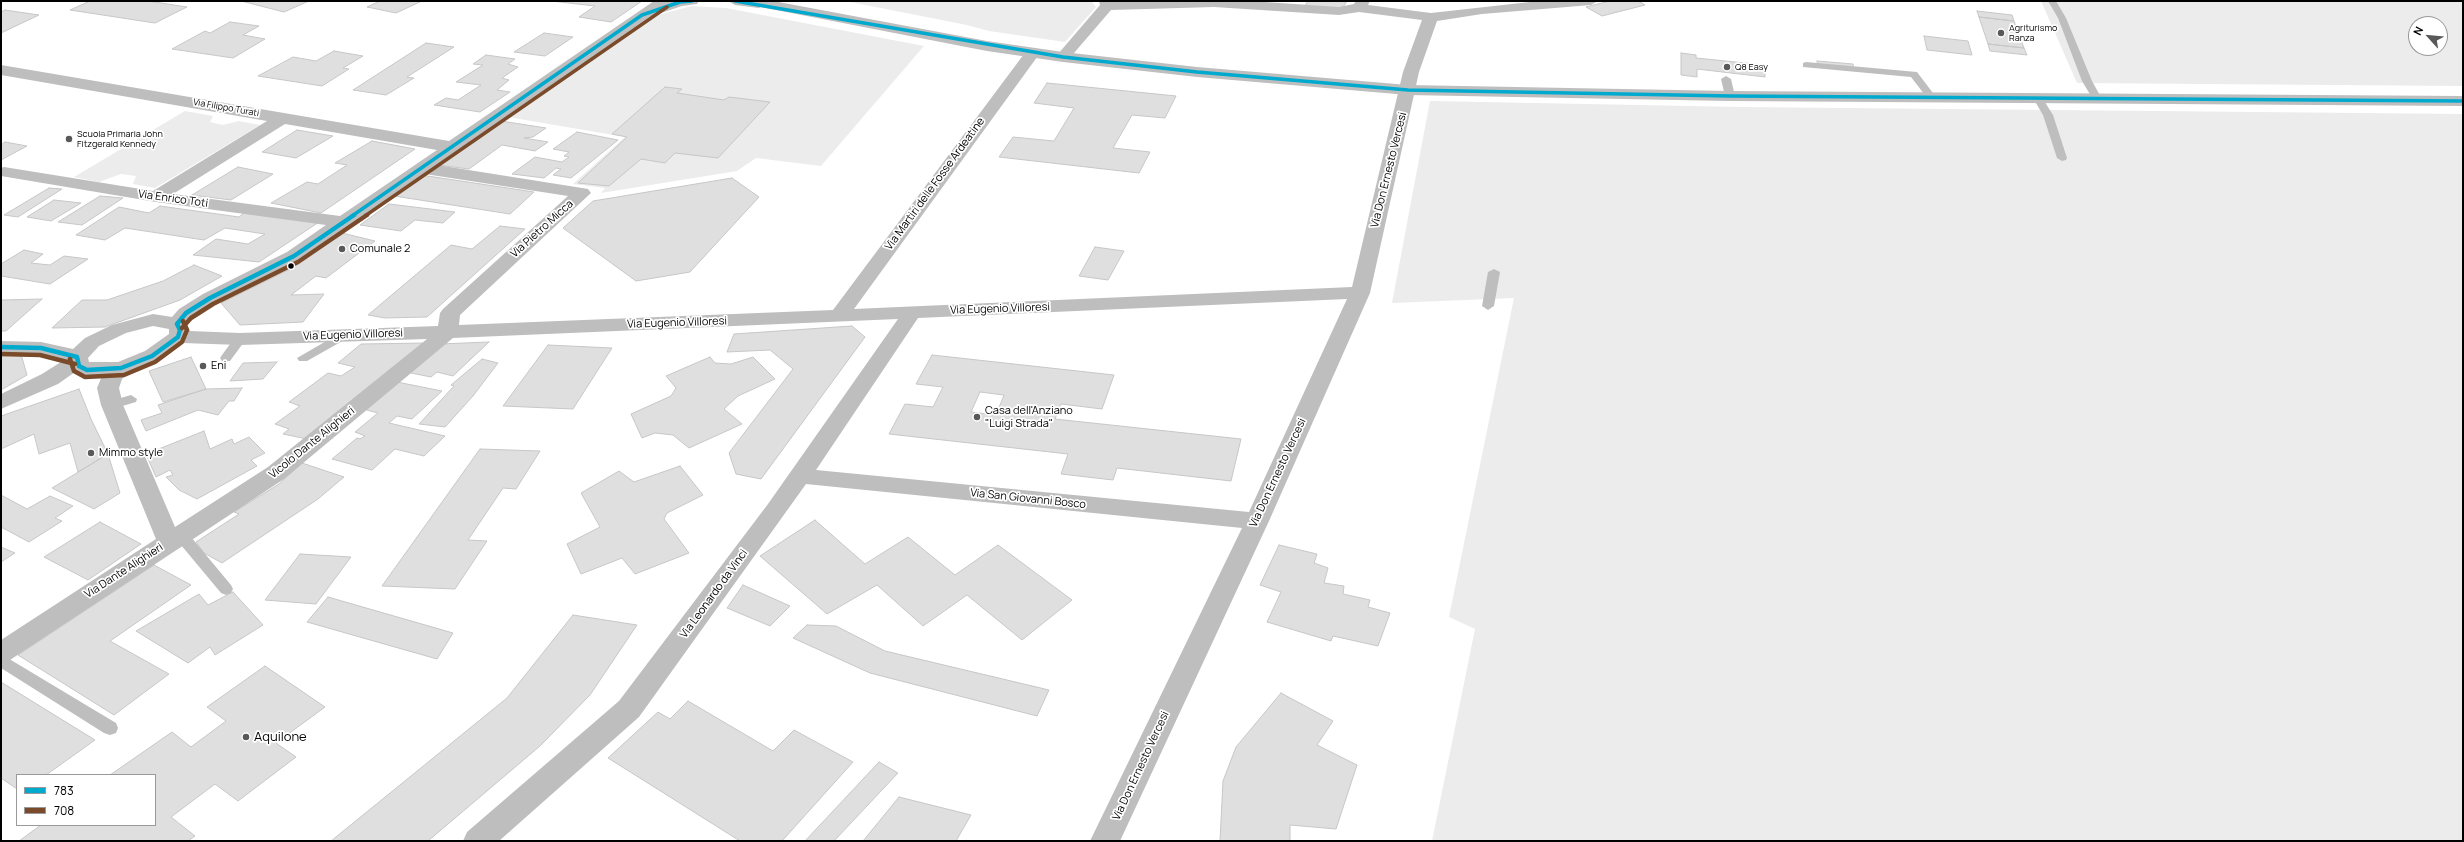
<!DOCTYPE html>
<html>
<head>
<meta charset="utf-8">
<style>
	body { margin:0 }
	#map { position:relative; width:2464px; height:842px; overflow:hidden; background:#fff; font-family:Manrope,sans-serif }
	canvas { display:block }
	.frame { position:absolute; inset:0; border:2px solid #000; pointer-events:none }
	.legend { position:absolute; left:16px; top:774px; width:140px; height:52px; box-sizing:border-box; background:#fff; border:1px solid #999; margin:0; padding:5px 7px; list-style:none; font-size:12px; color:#000 }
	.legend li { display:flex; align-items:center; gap:8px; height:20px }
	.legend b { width:20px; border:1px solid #999 }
	.north { position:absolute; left:2408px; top:16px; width:40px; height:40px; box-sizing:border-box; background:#fff; border:1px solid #999; border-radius:50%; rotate:297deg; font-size:11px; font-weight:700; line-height:16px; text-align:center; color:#000 }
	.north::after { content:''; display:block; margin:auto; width:14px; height:18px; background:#595959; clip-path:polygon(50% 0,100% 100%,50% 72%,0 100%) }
</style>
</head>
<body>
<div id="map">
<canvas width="2464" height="842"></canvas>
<div class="frame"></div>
<ul class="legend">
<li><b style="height:5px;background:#00a9ce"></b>783</li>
<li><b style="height:5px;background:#7a4b2a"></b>708</li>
</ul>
<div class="north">N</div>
</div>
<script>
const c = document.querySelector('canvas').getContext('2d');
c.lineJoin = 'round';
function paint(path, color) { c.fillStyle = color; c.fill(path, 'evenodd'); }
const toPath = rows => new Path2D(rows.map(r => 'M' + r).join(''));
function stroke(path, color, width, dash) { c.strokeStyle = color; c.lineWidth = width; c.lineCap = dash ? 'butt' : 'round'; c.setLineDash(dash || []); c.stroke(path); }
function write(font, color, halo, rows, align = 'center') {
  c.font = font + ' Manrope,sans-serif'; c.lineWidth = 3.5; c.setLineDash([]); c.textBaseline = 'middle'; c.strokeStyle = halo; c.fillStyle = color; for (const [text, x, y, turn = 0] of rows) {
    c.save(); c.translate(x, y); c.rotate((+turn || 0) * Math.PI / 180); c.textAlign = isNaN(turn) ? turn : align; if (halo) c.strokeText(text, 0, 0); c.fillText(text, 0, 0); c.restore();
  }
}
paint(toPath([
	[845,1,1091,1,1096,7,1065,42,989,31,967,25],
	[2041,1,2463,1,2463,86,2077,83],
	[2416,24,2440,24,2440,48,2416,48],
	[692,6,726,8,924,46,821,166,756,158,737,171,601,193,605,188,573,184,625,137,508,117,646,18],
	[1430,101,1742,107,2463,114,2463,841,1432,841,1475,629,1449,617,1514,298,1392,303],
	[185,111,213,116,210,122,223,125,239,121,260,125,155,188,133,184,136,176,121,174,99,182,74,177]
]), '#ececec');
const building = toPath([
	[90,1,148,1,187,7,155,23,70,10,90,1],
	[241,1,309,1,284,12,241,1],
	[380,1,422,1,396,13,367,7,380,1],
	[551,1,642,1,611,22,579,17,595,6,551,1],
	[1308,1,1347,1,1342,9,1305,6,1308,1],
	[1610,1,1638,1,1645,5,1602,16,1586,7,1610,1],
	[5,10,39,15,1,33,1,12,5,10],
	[1977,11,2012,15,2014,21,1979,17,1977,11],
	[1979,17,2014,21,2024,48,1988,44,1979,17],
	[230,22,259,26,243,35,265,39,233,58,172,49,205,31,210,33,230,22],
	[544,33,573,37,545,56,514,52,544,33],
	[1924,36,1968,41,1972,55,1927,50,1924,36],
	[426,43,454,47,407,77,414,78,386,95,353,90,426,43],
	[1988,44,2024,48,2027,55,1990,51,1988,44],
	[334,51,363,56,343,68,349,69,322,86,258,76,293,57,316,61,334,51],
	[1681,53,1696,55,1696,58,1765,65,1765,77,1697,69,1697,77,1681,75,1681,53],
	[486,55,515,59,508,64,518,67,502,78,509,80,497,90,510,92,480,112,434,105,446,98,458,100,481,85,456,82,483,65,473,64,486,55],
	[1817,61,1853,64,1854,70,1818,67,1817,61],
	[1047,83,1176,96,1165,118,1132,115,1113,148,1150,152,1139,173,999,157,1013,137,1054,141,1074,108,1034,103,1047,83],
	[665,87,682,89,677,93,724,100,729,97,770,102,718,158,675,153,665,163,641,159,609,186,578,183,627,137,612,134,665,87],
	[501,121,546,128,533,137,524,138,548,142,535,151,502,145,469,169,438,165,501,121],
	[297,130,333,136,296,158,262,152,297,130],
	[577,132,618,140,571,178,553,175,561,169,556,168,544,178,512,174,535,157,562,162,569,157,564,156,569,152,553,149,577,132],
	[372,141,415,149,321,213,271,203,307,182,318,184,347,165,335,163,372,141],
	[5,142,27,146,1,160,1,145,5,142],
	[238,167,273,174,231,200,192,195,238,167],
	[421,175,534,192,510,214,394,196,421,175],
	[732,178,759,197,690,272,636,281,563,228,593,201,732,178],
	[49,188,62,189,18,217,4,215,49,188],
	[100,196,123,198,82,225,58,222,100,196],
	[54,200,81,203,51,221,27,217,54,200],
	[389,204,455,212,443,223,415,220,401,231,360,225,389,204],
	[160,206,239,217,245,212,319,222,259,262,193,255,216,239,248,244,265,234,225,228,204,240,125,228,105,240,76,235,119,207,149,213,160,206],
	[500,226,525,229,427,317,385,318,368,315,451,245,472,249,500,226],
	[342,233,375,241,326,278,316,276,291,295,324,294,303,322,240,325,221,303,288,270,342,233],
	[1095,247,1124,251,1108,280,1079,276,1095,247],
	[24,250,43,254,31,263,50,265,64,256,88,259,50,284,1,276,1,264,24,250],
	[194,265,222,276,180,300,105,327,52,328,82,300,107,300,163,281,194,265],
	[42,299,6,331,1,331,1,300,42,299],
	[852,326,865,337,761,479,736,474,729,453,793,369,770,350,727,352,734,334,852,326],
	[489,342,453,376,437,372,431,377,406,372,440,344,489,342],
	[426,343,307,439,283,434,289,429,275,424,300,406,289,402,328,373,341,376,355,367,338,363,361,344,426,343],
	[548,345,612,348,573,409,503,406,548,345],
	[21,354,27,375,1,390,1,356,21,354],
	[932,355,1114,375,1102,409,1061,404,1055,419,1241,439,1231,481,1117,468,1113,480,1061,474,1068,454,889,434,905,404,933,407,943,387,916,384,932,355],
	[980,392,1004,395,996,415,971,412,980,392],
	[191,357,206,389,163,402,149,371,191,357],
	[710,357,715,363,731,364,753,357,775,379,738,396,724,409,742,424,689,448,673,435,655,433,642,438,631,414,671,396,676,388,666,376,710,357],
	[482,359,498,363,473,396,445,427,419,424,454,386,451,385,482,359],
	[277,362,263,379,230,381,243,363,277,362],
	[397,382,442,391,412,419,397,416,389,423,445,436,424,456,395,449,372,470,332,459,357,438,360,439,365,436,355,432,378,413,363,409,397,382],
	[242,388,234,401,229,401,218,415,198,410,146,431,141,420,162,413,158,405,206,389,242,388],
	[79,389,91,419,108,454,78,472,70,443,39,454,34,434,1,449,1,416,79,389],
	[204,431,210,449,232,439,234,444,249,437,265,453,251,460,257,466,197,499,179,490,166,477,173,475,170,470,156,477,146,454,204,431],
	[480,449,540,451,516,489,503,488,468,540,487,541,455,589,382,586,480,449],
	[108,454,120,493,94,509,52,488,108,454],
	[302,463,344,477,318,499,222,563,204,553,196,542,239,514,234,512,279,484,302,463],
	[680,466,703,495,667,513,664,519,689,553,635,574,622,558,581,574,567,544,600,527,581,493,619,471,634,482,680,466],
	[1,495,27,509,50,496,73,506,55,518,62,521,29,542,1,527,1,495],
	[815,520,865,564,908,537,955,575,998,545,1072,600,1022,640,967,595,923,626,877,585,827,614,760,556,815,520],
	[100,522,141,544,88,580,44,557,100,522],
	[1279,545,1317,554,1314,563,1328,568,1324,583,1344,586,1343,594,1370,600,1368,607,1390,613,1378,646,1333,636,1331,641,1267,622,1281,592,1260,585,1279,545],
	[1,547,15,553,1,562,1,547],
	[300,554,351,557,316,604,265,600,300,554],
	[154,565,191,585,110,641,169,674,114,715,18,655,154,565],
	[743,585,790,606,770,626,727,608,743,585],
	[233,592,263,625,215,655,210,647,188,663,136,631,199,594,208,605,233,592],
	[328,597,453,633,437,659,307,622,328,597],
	[573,615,637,625,590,695,540,746,428,841,331,841,507,698,573,615],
	[807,625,836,626,885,651,1049,690,1037,716,870,673,793,638,807,625],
	[265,666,325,707,276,743,296,757,238,801,215,784,171,817,195,836,188,841,19,841,41,825,155,825,155,775,110,775,172,732,191,747,226,721,207,707,265,666],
	[1,682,95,740,46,775,17,775,17,789,1,778,1,682],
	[1281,693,1333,721,1317,745,1357,765,1336,829,1290,825,1290,841,1220,841,1223,781,1236,747,1281,693],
	[688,701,773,751,794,730,853,762,782,841,740,841,608,758,658,712,670,719,688,701],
	[879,762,898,773,834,841,805,841,879,762],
	[899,797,971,815,956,841,863,841,899,797]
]);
paint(building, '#dfdfdf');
stroke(building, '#c7c7c7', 1);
paint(toPath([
	[2048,1,2056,1,2066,18,2092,81,2102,99,2100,101,2094,101,2082,81,2058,18,2048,1],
	[1806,62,1917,72,1936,97,1928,99,1911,77,1803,67,1803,63,1806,62],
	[1726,76,1731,79,1735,96,1733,98,1725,96,1721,79,1726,76],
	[2038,95,2041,96,2053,115,2067,158,2066,160,2062,161,2057,158,2043,115,2033,98,2038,95],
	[1494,269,1500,272,1494,306,1488,310,1482,306,1488,272,1494,269],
	[342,332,348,336,346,339,307,361,299,361,297,358,342,332],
	[240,335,246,339,244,342,230,361,222,361,220,358,222,355,236,336,240,335],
	[131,395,137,399,136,402,112,409,106,405,107,402,131,395],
	[181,530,186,531,231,585,233,589,231,593,226,595,221,593,176,539,174,535,176,531,181,530],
	[1,654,116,723,118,728,116,733,110,735,104,733,1,668,1,654]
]), '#bebebe');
paint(toPath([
	[654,1,699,1,697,4,682,6,649,17,437,165,582,188,588,189,591,193,460,315,459,325,833,310,1027,50,1032,48,1040,53,854,309,1352,287,1403,72,1422,20,1359,12,1339,15,1214,7,1111,10,1068,60,1058,60,1055,57,1058,54,1100,5,1099,1,1250,1,1339,7,1354,4,1356,1,1370,1,1368,5,1431,13,1539,1,1598,1,1591,5,1482,14,1437,21,1419,72,1370,293,1269,521,1120,841,1090,841,1242,528,806,484,639,717,499,841,463,841,467,832,619,701,768,504,898,319,453,338,284,479,10,660,1,663,1,640,156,539,101,405,97,388,102,376,87,377,75,372,58,384,1,409,1,394,42,374,64,360,41,354,1,353,1,341,41,342,73,349,85,338,112,325,153,314,172,317,179,309,203,294,287,252,326,225,156,202,1,176,1,168,4,167,153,191,267,121,1,75,1,65,449,141,654,1],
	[285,124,437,150,340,216,173,194,285,124],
	[425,174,568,196,443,309,440,313,438,326,240,333,190,331,187,324,193,317,217,302,301,260,425,174],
	[1347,299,1249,512,816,470,918,318,1347,299],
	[153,326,169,329,169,334,145,351,118,362,89,362,88,358,99,346,126,333,153,326],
	[427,339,268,467,175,527,123,405,119,388,122,379,128,373,159,361,183,343,240,345,427,339],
	[728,1,764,1,766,4,759,8,735,5,728,1]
]), '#bebebe');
paint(toPath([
	[743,1,773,1,987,41,1063,52,1197,67,1408,85,1730,91,2463,96,2463,106,1730,101,1408,95,1197,77,1063,62,987,51,750,5,743,1]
]), '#bebebe');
stroke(toPath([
	[735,1,1063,57,1197,72,1408,90,1730,96,2463,101],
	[352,216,642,15,680,2,692,1]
]), '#00a9ce', 3.5);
stroke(toPath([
	[1,347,41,348,77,357,79,366,87,370,121,368,152,356,178,337,180,330,177,324,186,313,210,298,294,256,354,215]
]), '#00a9ce', 4.5);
stroke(toPath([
	[365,216,667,7]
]), '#7a4b2a', 3.5);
stroke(toPath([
	[182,328,191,318,213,304,298,262,367,215],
	[1,354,40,355,75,364],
	[70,359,74,371,85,377,124,375,155,362,182,342,187,330,183,321]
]), '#7a4b2a', 4.5);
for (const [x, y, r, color] of [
	[2001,33,4,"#595959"],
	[1727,67,4,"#595959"],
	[69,139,4,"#595959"],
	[342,249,4,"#595959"],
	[291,266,3.5,"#000"],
	[203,366,4,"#595959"],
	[977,417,4,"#595959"],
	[91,453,4,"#595959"],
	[246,737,4,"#595959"]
]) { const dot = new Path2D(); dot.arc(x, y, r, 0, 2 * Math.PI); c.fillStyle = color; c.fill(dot); stroke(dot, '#fff', 1.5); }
write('9px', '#000', '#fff', [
	["Agriturismo",2009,28],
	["Ranza",2009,38],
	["Q8 Easy",1735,67],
	["Scuola Primaria John",77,134],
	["Fitzgerald Kennedy",77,144]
], 'left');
write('9px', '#000', '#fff', [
	["Via Filippo Turati",226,108,10]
]);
write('11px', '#000', '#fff', [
	["Via Don Ernesto Vercesi",1389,170,-76],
	["Via Martiri delle Fosse Ardeatine",935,184,-54],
	["Via Enrico Toti",173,199,8],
	["Via Pietro Micca",542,229,-42],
	["Via Eugenio Villoresi",1000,309,-2],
	["Via Eugenio Villoresi",677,323,-2],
	["Via Eugenio Villoresi",353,335,-2],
	["Vicolo Dante Alighieri",312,443,-39],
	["Via Don Ernesto Vercesi",1278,473,-65],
	["Via San Giovanni Bosco",1028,499,6],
	["Via Dante Alighieri",124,571,-33],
	["Via Leonardo da Vinci",714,594,-54],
	["Via Don Ernesto Vercesi",1141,766,-65]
]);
write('11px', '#000', '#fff', [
	["Comunale 2",350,249],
	["Eni",211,366],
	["Casa dell'Anziano",985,411],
	["\"Luigi Strada\"",985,424],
	["Mimmo style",99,453]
], 'left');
write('13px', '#000', '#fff', [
	["Aquilone",254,737]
], 'left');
</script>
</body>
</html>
